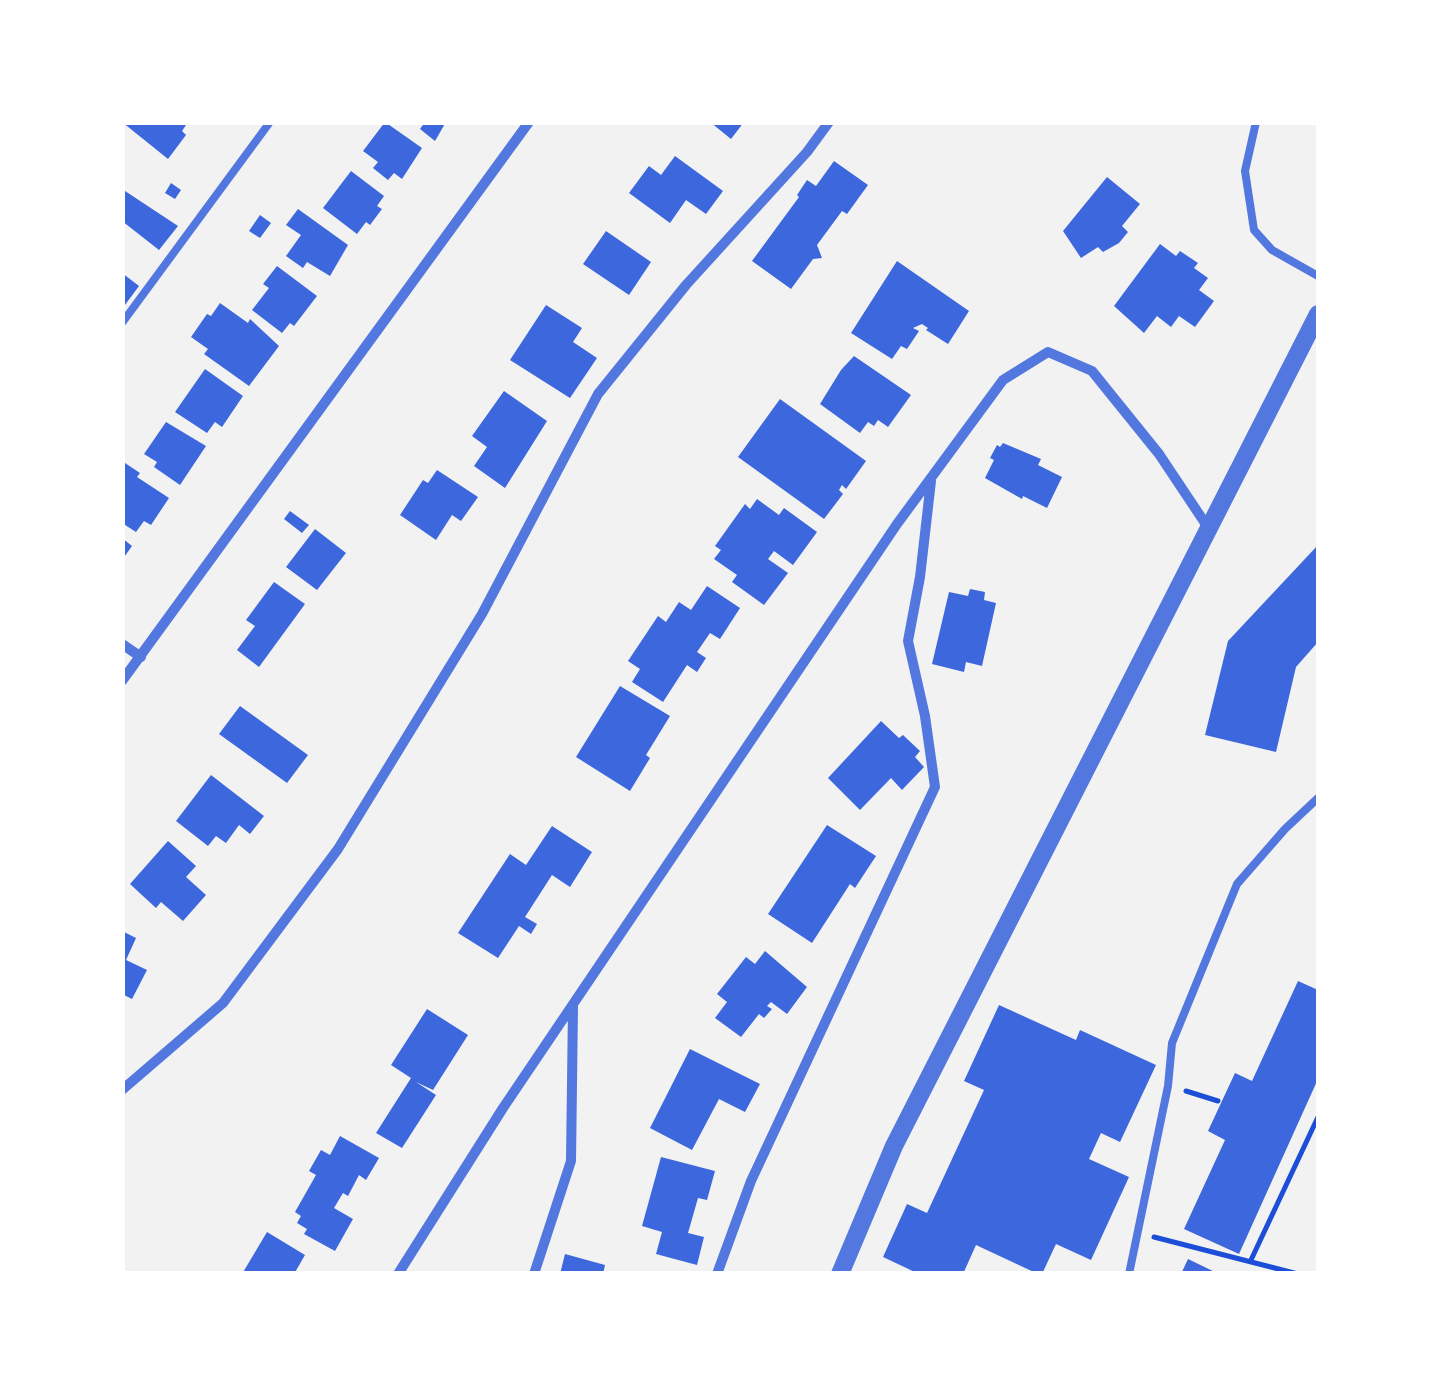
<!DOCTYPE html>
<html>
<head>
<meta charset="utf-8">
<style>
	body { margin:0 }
	#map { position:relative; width:1441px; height:1396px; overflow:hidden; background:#f2f2f2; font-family:"Roboto Condensed",sans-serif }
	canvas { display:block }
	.frame { position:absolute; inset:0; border:125px solid #fff; pointer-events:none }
</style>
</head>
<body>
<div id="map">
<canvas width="1441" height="1396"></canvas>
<div class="frame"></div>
</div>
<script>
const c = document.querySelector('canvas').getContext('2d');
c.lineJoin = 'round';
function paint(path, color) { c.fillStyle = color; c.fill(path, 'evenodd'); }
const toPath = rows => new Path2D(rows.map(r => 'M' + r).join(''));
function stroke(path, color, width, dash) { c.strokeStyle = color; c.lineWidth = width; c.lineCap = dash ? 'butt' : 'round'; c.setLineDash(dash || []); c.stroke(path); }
paint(toPath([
	[122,122,188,122,182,131,186,135,168,159],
	[385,122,422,148,402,179,394,173,388,180,373,168,378,162,363,151],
	[425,122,446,122,435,141,420,129],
	[710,122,744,122,731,139],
	[675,156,723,191,706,214,686,200,670,223,629,193,649,166,661,175],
	[834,161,868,185,847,214,842,211,817,245,822,258,813,259,791,289,752,261,799,197,797,195,807,180,816,186],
	[351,171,384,196,377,206,382,209,370,225,366,222,357,234,323,208],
	[1107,177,1140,204,1122,226,1128,232,1119,243,1103,252,1098,247,1081,258,1063,231],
	[171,183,181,190,175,199,165,193],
	[122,189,178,226,159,250,122,221],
	[298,209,348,245,330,276,307,262,303,268,286,256,301,235,286,225],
	[260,215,271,223,260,238,249,231],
	[606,231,651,262,629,295,583,264],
	[1160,244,1176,256,1180,251,1198,263,1194,268,1208,278,1199,290,1214,301,1195,327,1179,316,1171,327,1157,316,1144,333,1114,306],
	[897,261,969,311,948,344,926,330,928,328,922,324,913,328,919,331,907,349,901,346,892,359,851,333],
	[277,266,317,296,294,326,290,323,282,333,252,310,269,288,263,284],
	[122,273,139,286,122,309],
	[220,303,248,323,250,319,279,346,249,386,204,354,208,349,191,337,207,314,211,316],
	[546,305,582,328,573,342,597,358,570,398,510,360],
	[854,356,911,395,888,427,878,420,874,426,868,422,860,433,820,404,841,370],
	[205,369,243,396,222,427,215,422,207,433,175,412],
	[504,391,547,421,505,488,474,466,487,447,472,436],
	[780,399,866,461,846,489,842,485,839,490,843,494,824,519,738,457],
	[166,422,206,446,180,485,154,467,157,462,144,454],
	[1003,443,1041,459,1038,465,1062,477,1047,508,1023,496,1022,499,985,478,994,460,990,458,997,445,1000,447],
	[122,461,140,473,137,477,169,498,151,525,144,521,136,532,122,523],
	[437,470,478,497,461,521,452,515,436,540,400,515,423,480,428,483],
	[757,499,779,515,784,508,817,532,793,565,774,551,768,559,788,573,764,605,732,582,737,575,714,559,721,550,715,546,745,504,750,509],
	[290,511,309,525,302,533,284,519],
	[315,529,346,553,317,590,286,567],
	[122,538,132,546,122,560],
	[1318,545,1318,642,1296,667,1276,752,1205,735,1228,641],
	[274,582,305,604,259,667,237,650,255,626,246,620],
	[707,586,740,608,720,639,710,633,697,652,706,658,697,672,687,665,663,702,632,682,640,669,628,661,658,616,666,622,679,602,691,610],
	[970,589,985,592,984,600,996,603,982,666,966,662,964,672,932,664,949,592,968,596],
	[620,686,670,716,646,755,650,758,630,791,576,757],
	[240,706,308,755,287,783,219,734],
	[881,721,899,738,903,735,920,751,915,757,924,767,902,790,891,778,860,810,828,778],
	[211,775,264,816,250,834,239,825,226,843,216,836,208,846,176,821],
	[827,825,876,856,855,888,850,884,812,943,768,914],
	[552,826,592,852,570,887,552,875,525,917,537,924,531,934,519,926,498,958,458,933,510,854,526,865],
	[168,841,196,866,186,877,206,895,183,921,161,902,156,908,130,884],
	[122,931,136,938,126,960,147,970,132,999,122,994],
	[765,951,807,987,787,1014,771,1002,767,1006,772,1009,764,1018,759,1014,741,1037,715,1018,727,1002,717,994,746,957,755,964],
	[1298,981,1318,990,1318,1079,1239,1254,1184,1229,1225,1140,1208,1131,1235,1073,1252,1081],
	[999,1005,1076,1040,1080,1030,1156,1065,1120,1142,1101,1133,1089,1159,1129,1177,1091,1260,1056,1244,1042,1274,1038,1274,976,1245,963,1274,919,1274,883,1257,907,1204,927,1213,984,1090,964,1081],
	[427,1009,468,1035,433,1090,416,1082,436,1095,402,1148,376,1133,411,1078,391,1065],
	[690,1049,760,1084,745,1112,719,1099,692,1150,650,1128],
	[340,1136,379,1158,366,1180,359,1175,348,1196,343,1193,334,1208,353,1219,335,1251,304,1234,307,1229,297,1223,301,1216,295,1212,316,1175,309,1171,321,1150,330,1155],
	[661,1157,715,1171,707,1200,698,1198,688,1233,704,1237,697,1265,656,1254,662,1232,642,1226],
	[267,1232,305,1255,294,1274,242,1274],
	[565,1254,605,1265,603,1274,560,1274],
	[1188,1259,1219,1274,1181,1274]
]), '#3d67dc');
stroke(toPath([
	[1186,1091,1218,1101],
	[1154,1237,1298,1274],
	[1251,1260,1318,1117]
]), '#1d4ed8', 5);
stroke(toPath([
	[1256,122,1245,171,1254,230,1272,250,1318,276],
	[122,323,270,122],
	[1129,1274,1168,1086,1172,1043,1237,884,1285,829,1318,798]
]), '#5277de', 8);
stroke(toPath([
	[122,644,141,657],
	[122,681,529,122],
	[122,1090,223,1003,338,849,482,614,598,394,686,285,807,152,829,122],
	[398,1274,503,1108,897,524,1003,380,1048,352,1092,371,1159,454,1209,529],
	[534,1274,571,1161,573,1006],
	[717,1274,751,1181,935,787,925,716,908,641,920,577,931,481]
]), '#5277de', 10);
stroke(toPath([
	[840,1274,894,1146,1318,314]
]), '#5277de', 18);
</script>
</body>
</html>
